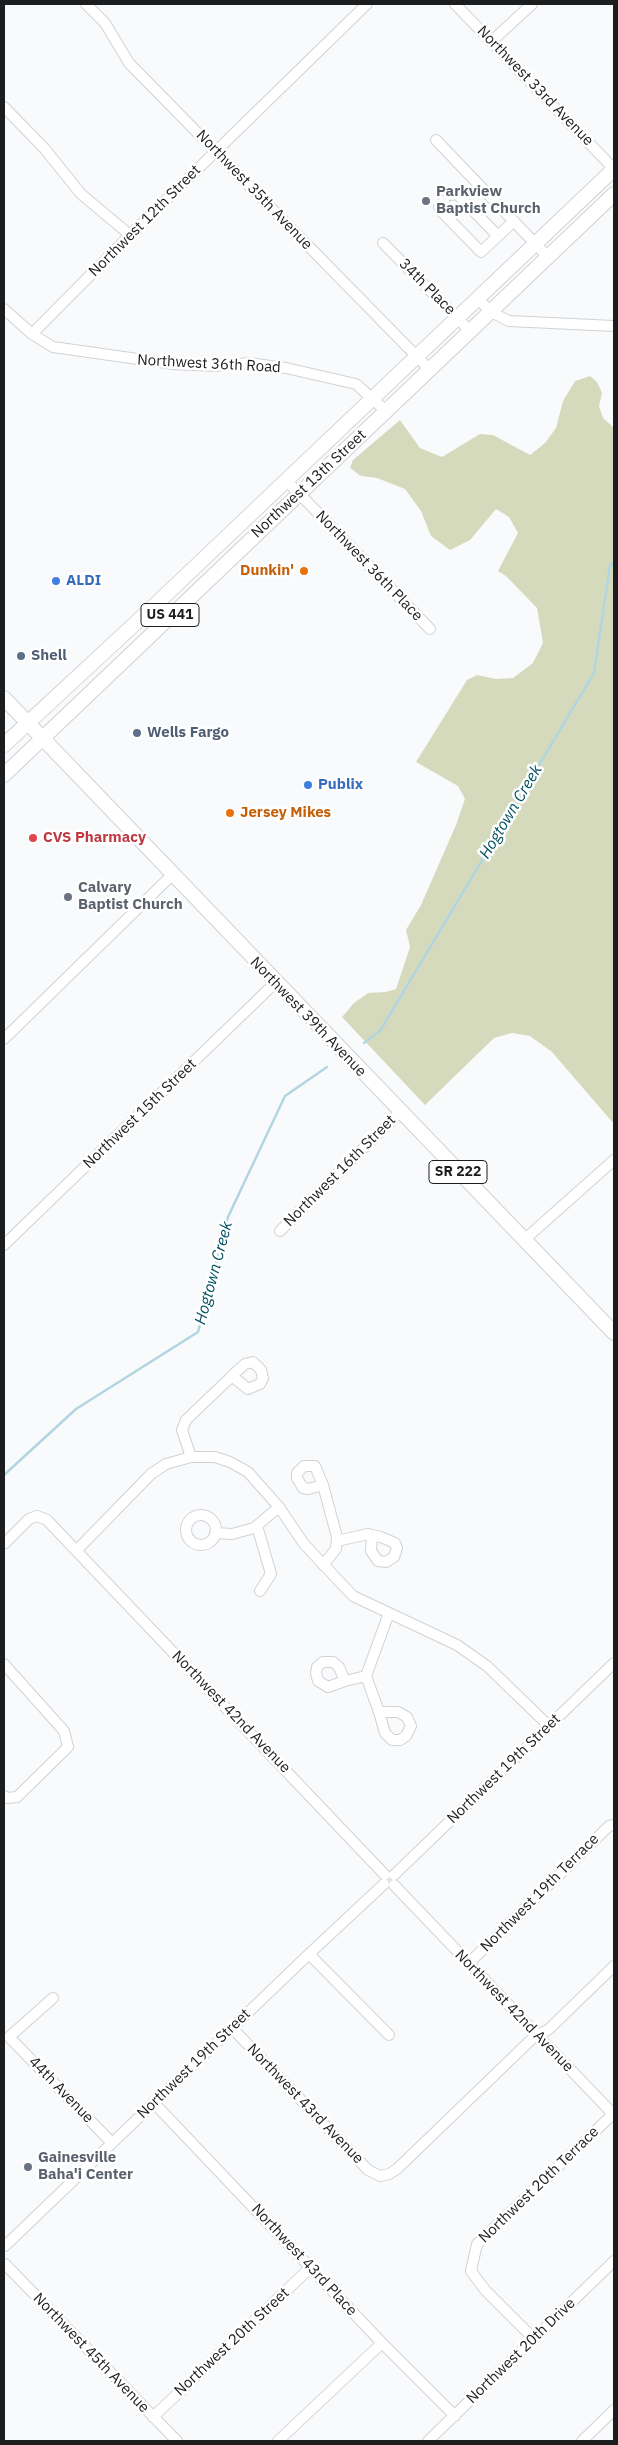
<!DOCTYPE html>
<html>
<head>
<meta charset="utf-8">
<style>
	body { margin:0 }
	#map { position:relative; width:618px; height:2445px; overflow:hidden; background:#f9fafc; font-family:"IBM Plex Sans",sans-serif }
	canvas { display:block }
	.frame { position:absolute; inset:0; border:5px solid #1c1d1e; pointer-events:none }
</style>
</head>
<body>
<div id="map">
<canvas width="618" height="2445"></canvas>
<div class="frame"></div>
</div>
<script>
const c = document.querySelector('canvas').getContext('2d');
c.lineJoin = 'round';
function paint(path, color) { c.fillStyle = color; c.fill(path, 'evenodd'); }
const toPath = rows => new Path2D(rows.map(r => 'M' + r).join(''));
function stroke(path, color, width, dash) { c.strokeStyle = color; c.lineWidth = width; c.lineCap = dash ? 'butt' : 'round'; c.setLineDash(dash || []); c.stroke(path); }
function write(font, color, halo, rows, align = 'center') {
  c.font = font + ' "IBM Plex Sans",sans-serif'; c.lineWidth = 5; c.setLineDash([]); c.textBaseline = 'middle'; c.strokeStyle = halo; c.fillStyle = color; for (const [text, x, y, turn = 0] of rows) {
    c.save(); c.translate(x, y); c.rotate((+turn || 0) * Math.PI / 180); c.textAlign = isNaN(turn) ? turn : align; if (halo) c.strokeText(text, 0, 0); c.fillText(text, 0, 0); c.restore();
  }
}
paint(toPath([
	[590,376,597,382,602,393,599,406,603,418,614,428,614,1124,552,1052,530,1036,512,1033,494,1038,425,1105,342,1017,354,1003,368,993,386,992,396,989,410,947,406,930,421,905,456,825,465,799,458,786,416,762,467,680,477,675,496,679,513,678,533,663,543,643,537,608,506,576,498,571,518,533,509,517,496,509,470,540,450,550,431,536,421,511,405,489,377,478,361,476,350,468,353,460,400,420,420,448,442,457,480,434,493,435,530,455,545,443,556,428,563,401,575,381]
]), '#d5dabd');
stroke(toPath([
	[364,1043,380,1031,594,673,610,565,614,564],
	[4,1475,76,1409,198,1332,228,1217,285,1096,327,1067]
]), '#b2d6e1', 2.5);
const minor = toPath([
	[86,4,105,23,129,63,430,370],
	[455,4,614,169],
	[492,41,532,4],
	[4,107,44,148,81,194,130,235],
	[436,140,548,257],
	[450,195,457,194,498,236],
	[444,201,439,207,441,211,481,252,514,221],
	[383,243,470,331],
	[478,299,491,312,509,321,614,326],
	[4,309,32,334,53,347,173,364,216,366,248,363,286,368,356,384,387,412],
	[32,334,130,235,367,4],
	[287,481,430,629],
	[4,1039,172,875],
	[280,1231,400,1112],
	[524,1240,614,1160],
	[4,1245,275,983],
	[191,1457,182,1430,186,1420,232,1376,236,1372,245,1364,253,1362,261,1370,263,1378,260,1384,248,1389,232,1376],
	'186 1530a15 15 0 1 1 30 0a15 15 0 1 1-30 0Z',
	[257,1526,271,1574,260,1591],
	[215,1533,232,1534,254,1528,279,1507],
	[337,1541,368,1534,372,1535,381,1537,395,1543,397,1548,394,1557,386,1562,378,1561,371,1551,372,1535],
	[4,1544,29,1519,37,1516,47,1520,385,1875],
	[77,1550,151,1474,166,1464,191,1457,215,1457,230,1462,248,1472,279,1507,304,1544,353,1596,457,1645,487,1666,548,1725],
	[323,1565,336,1549,337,1537,323,1485,315,1466,304,1466,297,1473,297,1478,303,1488,308,1489,323,1485],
	[4,1664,64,1731,68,1747,17,1797,7,1798,4,1796],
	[366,1676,389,1613],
	[345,1681,328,1687,318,1681,316,1673,317,1667,323,1662,333,1662,339,1667,345,1681,366,1676,379,1712,398,1712,407,1717,411,1726,406,1736,400,1740,392,1740,385,1733,379,1712],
	[394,1875,614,1663],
	[394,1885,614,2115],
	[309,1954,389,2035],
	[468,1964,609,1826,614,1825],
	[53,1998,9,2037,112,2143],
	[232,2028,368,2170,380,2176,389,2174,397,2169,536,2035,548,2030,614,1966],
	[154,2103,382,2343,455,2416],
	[5,2246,309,1954,384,1884],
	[5,2264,177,2441],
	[533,2338,485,2290,471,2271,477,2244,614,2113],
	[153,2417,310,2268],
	[278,2441,382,2343],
	[428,2441,614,2261],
	[582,2441,614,2410]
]);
const major = toPath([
	[4,698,614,1333],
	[4,745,154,606,614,169],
	[4,775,614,194]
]);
stroke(minor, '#d1d2d4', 12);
stroke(major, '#d1d2d4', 16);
stroke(minor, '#fff', 10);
stroke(major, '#fff', 14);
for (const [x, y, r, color] of [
	[426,201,5,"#6b7280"],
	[304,571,5,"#e8710a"],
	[56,581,5,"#3f7fe0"],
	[21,656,5,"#5c6f8a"],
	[137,733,5,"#5c6f8a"],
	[308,785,5,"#3f7fe0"],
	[230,813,5,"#e8710a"],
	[33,838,5,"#e0444e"],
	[68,897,5,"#6b7280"],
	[28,2167,5,"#6b7280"]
]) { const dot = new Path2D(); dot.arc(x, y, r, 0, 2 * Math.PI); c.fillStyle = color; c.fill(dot); stroke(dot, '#fff', 2); }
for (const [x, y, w] of [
	[170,615,58],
	[458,1172,58]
]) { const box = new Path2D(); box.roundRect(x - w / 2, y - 11.5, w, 23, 4); c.fillStyle = '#fff'; c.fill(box); stroke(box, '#1c1d1e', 1); }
write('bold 14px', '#1c1d1e', null, [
	["US 441",170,615],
	["SR 222",458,1172]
]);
write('15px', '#1c1d1e', '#fff', [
	["Northwest 33rd Avenue",535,86,46],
	["Northwest 35th Avenue",254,190,46],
	["Northwest 12th Street",145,221,-45],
	["34th Place",427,287,45],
	["Northwest 36th Road",209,364,3],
	["Northwest 13th Street",309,484,-43],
	["Northwest 36th Place",369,566,46],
	["Northwest 39th Avenue",308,1017,46],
	["Northwest 15th Street",140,1114,-44],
	["Northwest 16th Street",340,1171,-45],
	["Northwest 42nd Avenue",231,1712,46],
	["Northwest 19th Street",504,1769,-44],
	["Northwest 19th Terrace",540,1893,-45],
	["Northwest 42nd Avenue",514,2011,46],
	["Northwest 19th Street",194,2064,-44],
	["44th Avenue",61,2090,46],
	["Northwest 43rd Avenue",305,2104,46],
	["Northwest 20th Terrace",539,2185,-44],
	["Northwest 43rd Place",304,2260,47],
	["Northwest 20th Street",232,2342,-43],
	["Northwest 20th Drive",521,2351,-44],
	["Northwest 45th Avenue",91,2353,46]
]);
write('bold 15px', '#5b616d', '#fff', [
	["Parkview",436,192],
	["Baptist Church",436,209],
	["Calvary",78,888],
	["Baptist Church",78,905],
	["Gainesville",38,2158],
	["Baha'i Center",38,2175]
], 'left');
write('bold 15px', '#c56008', '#fff', [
	["Dunkin'",294,571],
	["Jersey Mikes",240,813,"left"]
], 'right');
write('bold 15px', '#366cbe', '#fff', [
	["ALDI",66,581],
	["Publix",318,785]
], 'left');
write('bold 15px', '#4e5e75', '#fff', [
	["Shell",31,656],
	["Wells Fargo",147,733]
], 'left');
write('bold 15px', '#be3a42', '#fff', [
	["CVS Pharmacy",43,838]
], 'left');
write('italic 16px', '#035162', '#fff', [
	["Hogtown Creek",511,812,-59],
	["Hogtown Creek",214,1273,-75]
]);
</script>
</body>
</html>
